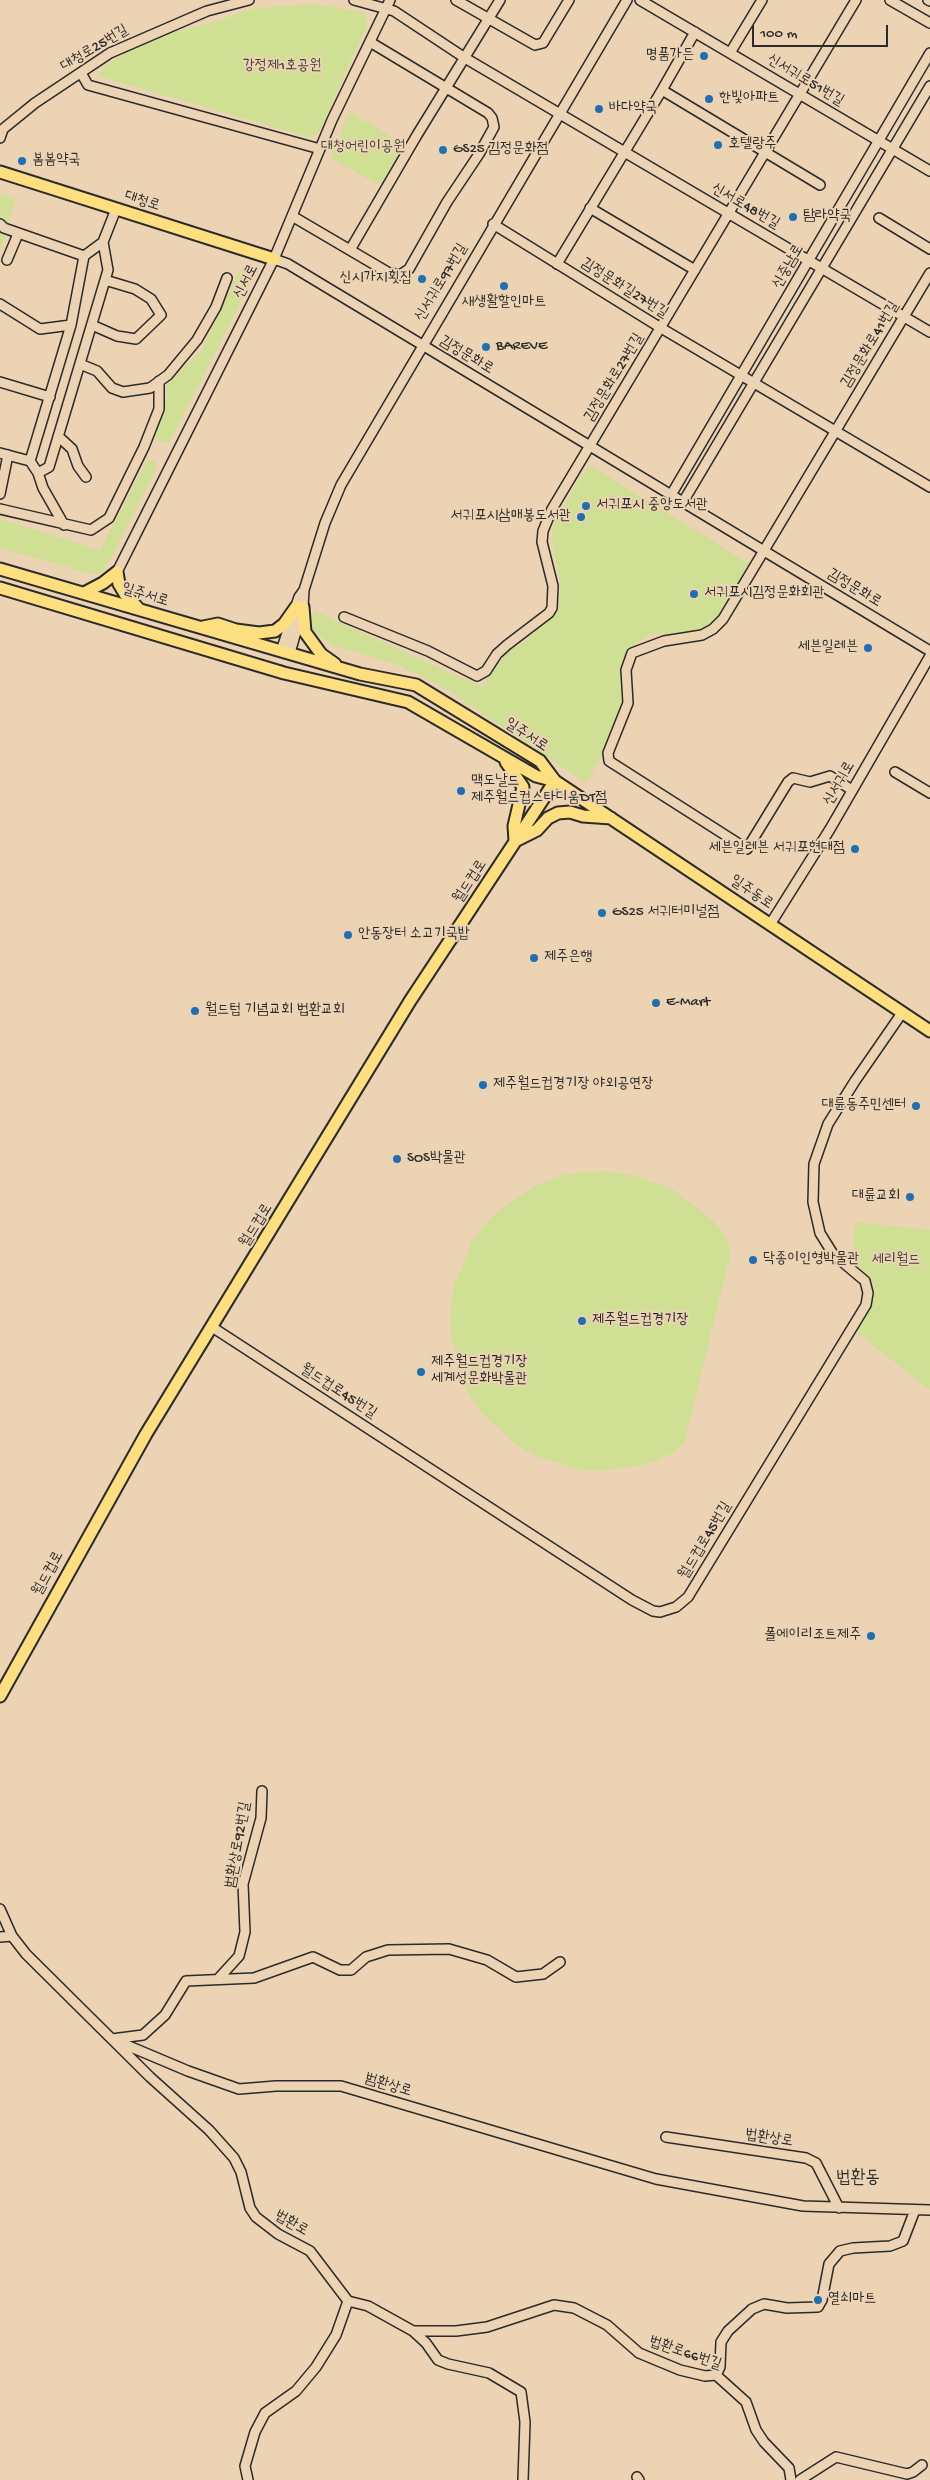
<!DOCTYPE html>
<html>
<head>
<meta charset="utf-8">
<style>
	body { margin:0 }
	#map { position:relative; width:930px; height:2480px; overflow:hidden; background:#ebd3b3; font-family:"Gochi Hand",sans-serif }
	canvas { display:block }
	.scale { position:absolute; left:752px; top:25px; width:136px; height:22px; box-sizing:border-box; border:2px solid #2b2b2b; border-top:0; padding-left:6px; font-size:15px; line-height:18px; white-space:nowrap; color:#2b2b2b; -webkit-text-stroke:4px #ebd3b3; paint-order:stroke }
</style>
</head>
<body>
<div id="map">
<canvas width="930" height="2480"></canvas>
<div class="scale">100 m</div>
</div>
<script>
const c = document.querySelector('canvas').getContext('2d');
c.lineJoin = 'round';
function paint(path, color) { c.fillStyle = color; c.fill(path, 'evenodd'); }
const toPath = rows => new Path2D(rows.map(r => 'M' + r).join(''));
function stroke(path, color, width, dash) { c.strokeStyle = color; c.lineWidth = width; c.lineCap = dash ? 'butt' : 'round'; c.setLineDash(dash || []); c.stroke(path); }
function write(font, color, halo, rows, align = 'center') {
  c.font = font + ' "Gochi Hand","Poor Story",sans-serif'; c.lineWidth = 4; c.setLineDash([]); c.textBaseline = 'middle'; c.strokeStyle = halo; c.fillStyle = color; for (const [text, x, y, turn = 0] of rows) {
    c.save(); c.translate(x, y); c.rotate((+turn || 0) * Math.PI / 180); c.textAlign = isNaN(turn) ? turn : align; if (halo) c.strokeText(text, 0, 0); c.fillText(text, 0, 0); c.restore();
  }
}
paint(toPath([
	[311,4,365,12,368,23,319,132,311,138,98,76,105,66,145,40,221,20,250,9],
	[352,113,404,145,381,183,377,184,334,160,331,155,349,114],
	[0,194,15,199,0,254],
	[240,269,251,275,251,282,169,443,160,442,155,439,154,434,167,398,166,386,202,349],
	[148,459,155,462,156,469,114,553,101,574,89,573,0,548,0,519,100,550],
	[589,465,750,564,718,617,707,627,696,631,648,635,629,650,623,660,625,702,600,759,586,783,443,687,398,665,332,645,317,634,310,626,314,611,482,687,506,653,527,640,555,613,560,601,560,582,551,540,556,517],
	[606,1171,637,1176,672,1189,709,1217,724,1234,731,1251,684,1444,673,1453,652,1462,630,1468,587,1471,540,1458,519,1447,485,1416,471,1398,461,1377,451,1333,450,1310,454,1287,471,1244,484,1226,500,1209,539,1184,560,1176,583,1172],
	[855,1222,930,1230,930,1390,856,1332,873,1292,868,1278,853,1261]
]), '#cfe094');
const minor = toPath([
	[354,0,394,11,465,58,930,332],
	[456,0,535,45,543,43,569,0],
	[640,0,930,171],
	[890,0,930,23],
	[928,0,930,1],
	[695,32,662,90,820,185],
	[730,53,762,0],
	[81,73,88,85,320,149],
	[0,138,3,129,35,103,110,53,207,11,249,0],
	[590,208,695,270],
	[292,216,389,273,400,275,409,269,447,202,479,154,494,127,492,118,488,113,370,42],
	[879,218,930,249],
	[0,224,4,228,84,256],
	[493,224,661,328,930,487],
	[103,242,108,270,49,467,38,473,30,461,71,325,84,256,103,242,116,209],
	[350,250,417,135,500,0],
	[274,259,288,264,930,651],
	[7,260,18,234],
	[557,264,662,90],
	[0,304,40,329,71,325],
	[92,325,117,336,136,339,161,315,151,299,135,289,105,280],
	[80,364,97,371,112,388,123,392,150,388,168,375,197,340,216,307,227,278],
	[0,382,50,397],
	[58,436,72,449,78,466,86,477],
	[0,453,30,461],
	[38,473,43,488,64,525],
	[0,494,8,455],
	[671,495,930,53],
	[683,502,930,86],
	[0,509,91,530,109,518,144,447,159,409,159,381],
	[117,572,274,259,332,120,390,0],
	[344,617,428,651,477,676,486,671,497,654,507,645,549,613,552,608,553,586,542,542,543,531,552,509,856,0],
	[281,651,299,597,304,590],
	[290,653,303,607,304,590,325,523,341,485,627,0],
	[895,772,930,793],
	[852,790,830,776,810,782,793,778,788,782,747,849,609,761,608,753,628,703,626,670,632,653,664,641,702,635,713,629,723,619,930,273],
	[771,923,830,829,930,656],
	[212,1327,632,1600,653,1611,660,1612,676,1607,688,1597,866,1305,868,1293,865,1281,833,1254,820,1233,813,1202,814,1164,828,1124,855,1081,902,1013],
	[0,1909,12,1936,26,1954,150,2077,209,2130,234,2158,241,2172,250,2208,256,2217,278,2234,310,2251,348,2301,368,2306,413,2331,426,2343,438,2360,448,2364,489,2373,521,2392,525,2422,523,2480],
	[0,1937,12,1936],
	[218,1979,239,1956,245,1932,243,1884,261,1818,262,1791],
	[112,2039,188,2071,239,2089,276,2086,341,2086,656,2179,803,2206,930,2210],
	[112,2039,143,2035,165,2015,186,1981,254,1978,313,1957,340,1970,351,1970,366,1957,388,1950,449,1949,487,1960,516,1977,543,1974,560,1962],
	[666,2137,806,2158,816,2163,839,2208],
	[413,2331,456,2331,487,2327,554,2305,574,2308,607,2325,639,2353,680,2370,705,2376,716,2375,746,2402,756,2430,764,2442,789,2468,791,2480],
	[716,2375,720,2367,721,2342,728,2331,752,2309,764,2304,787,2308,818,2307,822,2300,829,2264,840,2251,853,2248,890,2246,903,2241,915,2210],
	[637,2477,639,2480],
	[248,2480,245,2466,255,2432,265,2413,296,2391,316,2367,336,2335,348,2301],
	[800,2480,836,2457,907,2474,913,2472,922,2465]
]);
const major = toPath([
	[0,172,274,259],
	[0,569,360,674,416,685,540,761,555,781],
	[117,572,119,584,125,594,138,608],
	[0,588,284,673,408,702,536,776,555,781,930,1031],
	[84,593,103,583,117,572],
	[303,607,305,632,321,654,335,664],
	[203,627,218,624,236,630,259,633,275,631,284,624,296,607],
	[506,762,523,787,514,826,515,841],
	[515,841,537,830,548,818,558,813,570,812,583,816,611,818],
	[0,1696,146,1434,410,1001,555,781]
]);
stroke(minor, '#2b2b2b', 12);
stroke(major, '#2b2b2b', 15);
stroke(minor, '#ebd3b3', 9);
stroke(major, '#fedf80', 11);
for (const [x, y, r, color] of [
	[704,56,5,"#1f6fb2"],
	[709,99,5,"#1f6fb2"],
	[599,109,5,"#1f6fb2"],
	[718,145,5,"#1f6fb2"],
	[443,150,5,"#1f6fb2"],
	[22,161,5,"#1f6fb2"],
	[793,217,5,"#1f6fb2"],
	[422,279,5,"#1f6fb2"],
	[504,286,5,"#1f6fb2"],
	[486,347,5,"#1f6fb2"],
	[586,506,5,"#1f6fb2"],
	[581,517,5,"#1f6fb2"],
	[694,594,5,"#1f6fb2"],
	[868,648,5,"#1f6fb2"],
	[461,791,5,"#1f6fb2"],
	[855,849,5,"#1f6fb2"],
	[602,913,5,"#1f6fb2"],
	[348,935,5,"#1f6fb2"],
	[534,958,5,"#1f6fb2"],
	[656,1003,5,"#1f6fb2"],
	[195,1011,5,"#1f6fb2"],
	[483,1085,5,"#1f6fb2"],
	[916,1106,5,"#1f6fb2"],
	[397,1159,5,"#1f6fb2"],
	[910,1197,5,"#1f6fb2"],
	[753,1260,5,"#1f6fb2"],
	[582,1321,5,"#1f6fb2"],
	[421,1372,5,"#1f6fb2"],
	[871,1636,5,"#1f6fb2"],
	[818,2300,5,"#1f6fb2"]
]) { const dot = new Path2D(); dot.arc(x, y, r, 0, 2 * Math.PI); c.fillStyle = color; c.fill(dot); stroke(dot, '#ebd3b3', 2); }
write('15px', '#2b2b2b', '#ebd3b3', [
	["대청로25번길",95,49,-31],
	["신서귀로51번길",805,81,31],
	["대청로",142,202,18],
	["신서로48번길",745,207,30],
	["신중남로",789,267,-60],
	["신서로",247,282,-63],
	["신서귀로97번길",442,283,-59],
	["김정문화길27번길",624,289,32],
	["김정문화로41번길",871,345,-59],
	["김정문화로",466,356,31],
	["김정문화로27번길",615,378,-59],
	["김정문화로",854,589,31],
	["일주서로",145,596,17],
	["일주서로",526,736,33],
	["신서귀로",840,784,-60],
	["월드컵로",471,882,-57],
	["일주동로",751,893,34],
	["월드컵로",257,1226,-58],
	["월드컵로45번길",338,1392,33],
	["월드컵로45번길",706,1541,-59],
	["월드컵로",49,1574,-61],
	["범환상로92번길",239,1845,-80],
	["범환상로",388,2086,17],
	["법환상로",769,2139,9],
	["법환로",291,2224,30],
	["법환로66번길",685,2354,19]
]);
write('15px', '#2b2b2b', '#ebd3b3', [
	["명품가든",694,56,"right"],
	["한빛아파트",719,99],
	["바다약국",609,109],
	["호텔랑주",728,145],
	["GS25 김정문화점",453,150],
	["봄봄약국",32,161],
	["탐라약국",803,217],
	["신시가지횟집",412,279,"right"],
	["새생활할인마트",504,303,"center"],
	["BAREVE",496,347],
	["서귀포시 중앙도서관",596,506],
	["서귀포시삼매봉도서관",571,517,"right"],
	["서귀포시김정문화회관",704,594],
	["세븐일레븐",858,648,"right"],
	["맥도날드",471,782],
	["제주월드컵스타디움DT점",471,799],
	["세븐일레븐 서귀포현대점",845,849,"right"],
	["GS25 서귀터미널점",612,913],
	["안동장터 소고기국밥",358,935],
	["제주은행",544,958],
	["E-Mart",666,1003],
	["월드텁 기념교회 법환교회",205,1011],
	["제주월드컵경기장 야외공연장",493,1085],
	["대륜동주민센터",906,1106,"right"],
	["SOS박물관",407,1159],
	["대륜교회",900,1197,"right"],
	["닥종이인형박물관",763,1260],
	["제주월드컵경기장",592,1321],
	["제주월드컵경기장",431,1363],
	["세계성문화박물관",431,1380],
	["폴에이리조트제주",861,1636,"right"],
	["열쇠마트",828,2300]
], 'left');
write('15px', '#44463b', '#ebd3b3', [
	["강정제1호공원",282,67],
	["대청어린이공원",363,148],
	["세리월드",896,1261]
]);
write('18px', '#2b2b2b', '#ebd3b3', [
	["법환동",858,2179]
]);
</script>
</body>
</html>
